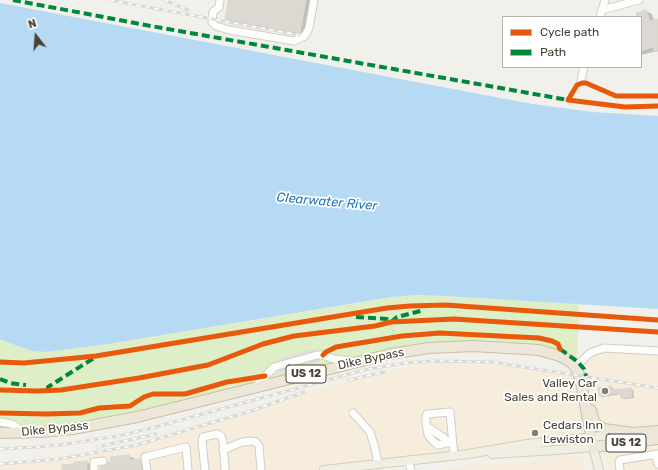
<!DOCTYPE html>
<html>
<head>
<meta charset="utf-8">
<style>
	body { margin:0 }
	#map { position:relative; width:658px; height:470px; overflow:hidden; background:#f2f0ea; font-family:Rubik,sans-serif }
	canvas { display:block }
	.legend { position:absolute; left:502px; top:16px; width:140px; height:52px; box-sizing:border-box; background:#fff; border:1px solid #b6b3ae; margin:0; padding:5px 7px; list-style:none; font-size:12px; color:#494235 }
	.legend li { display:flex; align-items:center; gap:8px; height:20px }
	.legend b { width:20px; border:1px solid #b6b3ae }
	.north { position:absolute; left:16px; top:16px; width:40px; height:40px; -webkit-text-stroke:3px #fff; paint-order:stroke; rotate:343deg; font-size:11px; font-weight:700; line-height:16px; text-align:center; color:#494235 }
	.north::after { content:''; display:block; margin:auto; width:14px; height:18px; background:#494235; clip-path:polygon(50% 0,100% 100%,50% 72%,0 100%) }
</style>
</head>
<body>
<div id="map">
<canvas width="658" height="470"></canvas>
<ul class="legend">
<li><b style="height:5px;background:#e8590c"></b>Cycle path</li>
<li><b style="height:5px;background:#00873e"></b>Path</li>
</ul>
<div class="north">N</div>
</div>
<script>
const c = document.querySelector('canvas').getContext('2d');
c.lineJoin = 'round';
function paint(path, color) { c.fillStyle = color; c.fill(path, 'evenodd'); }
const toPath = rows => new Path2D(rows.map(r => 'M' + r).join(''));
function stroke(path, color, width, dash) { c.strokeStyle = color; c.lineWidth = width; c.lineCap = dash ? 'butt' : 'round'; c.setLineDash(dash || []); c.stroke(path); }
function write(font, color, halo, rows, align = 'center') {
  c.font = font + ' Rubik,sans-serif'; c.lineWidth = 3.5; c.setLineDash([]); c.textBaseline = 'middle'; c.strokeStyle = halo; c.fillStyle = color; for (const [text, x, y, turn = 0] of rows) {
    c.save(); c.translate(x, y); c.rotate((+turn || 0) * Math.PI / 180); c.textAlign = isNaN(turn) ? turn : align; if (halo) c.strokeText(text, 0, 0); c.fillText(text, 0, 0); c.restore();
  }
}
paint(toPath([
	[658,351,658,431,324,470,0,470,0,463,28,462,91,454,137,445,254,410,298,394,426,362,465,361,492,362,579,376,575,367,594,352],
	[658,446,658,470,609,470,606,459,610,452],
	[575,456,583,461,586,470,436,470]
]), '#f6eddc');
paint(toPath([
	[417,295,445,296,579,304,577,365,560,356,429,348,137,417,0,433,0,339,12,344,33,351,47,352,108,344,391,297]
]), '#deefc7');
paint(toPath([
	[314,349,319,362,279,373,276,359]
]), '#e1dfda');
paint(toPath([
	[0,3,532,104,593,112,658,116,658,309,445,296,417,295,391,297,108,344,47,352,33,351,12,344,0,339]
]), '#b6d9f4');
paint(toPath([
	[229,0,312,0,305,35,232,22,226,19],
	[646,11,652,14,654,21,658,20,658,52,657,51,641,55,641,17,638,17],
	[611,387,614,389,614,391,630,389,633,390,634,398,624,399,622,397,621,394,603,397,600,396],
	[129,456,146,464,147,470,101,470],
	[86,462,92,465,92,470,63,470]
]), '#0003');
const building = toPath([
	[228,0,306,0,300,33,225,19,228,0],
	[646,10,650,21,658,19,658,50,654,51,653,47,641,51,641,17,637,17,636,13,646,10],
	[611,386,612,390,631,388,632,397,621,398,620,393,599,396,598,388,611,386],
	[129,455,130,460,140,459,142,470,100,470,100,466,104,466,108,462,111,462,110,457,129,455],
	[87,461,87,470,62,470,62,465,74,464,74,462,87,461]
]);
paint(building, '#dcd9d2');
stroke(building, '#dad7d0', 1);
const minor = toPath([
	[220,0,219,7,213,12,212,22,216,26,229,30,294,41,305,36,309,28,314,0],
	[602,10,639,0],
	[600,17,605,0],
	[581,80,584,67],
	[575,367,590,353,604,348,658,351],
	[256,386,274,367,317,355,323,355,334,359,352,361],
	[353,413,370,432,375,448,378,464],
	[0,422,12,424,24,432],
	[428,427,444,438,448,442],
	[452,442,438,445,433,441,428,435,426,423,426,416,427,414,450,412,454,456],
	[223,450,242,442,251,441,256,442,259,446,261,470],
	[655,454,658,464],
	[408,460,411,470],
	[94,470,94,462,103,461],
	[147,470,145,457,186,447,188,470],
	[205,470,202,442,203,437,217,434,221,436,223,441,225,470],
	[620,470,619,462,620,460,658,454]
]);
const major = toPath([
	[492,454,556,450,593,447,599,470],
	[324,470,468,454,527,444,621,434]
]);
const highway = toPath([
	[591,410,594,421,597,425,604,429,633,433,658,431],
	[0,433,41,432,73,429,137,417,390,354,429,348,473,346,539,350,560,356,572,363,578,371,581,382,593,447,658,439]
]);
stroke(minor, '#d0cec7', 9);
stroke(major, '#d6ceb5', 10);
stroke(highway, '#cdbfa2', 12);
stroke(toPath([
	[391,322,394,337]
]), '#d2d0ca', 1, [2, 2]);
stroke(minor, '#fdfdfc', 7);
stroke(major, '#f1eee4', 8);
stroke(highway, '#ede7d9', 10);
const rail = toPath([
	[110,0,299,35],
	[164,0,188,10],
	[349,380,384,372],
	[97,447,156,434],
	[0,449,36,447,67,444,123,435,159,426,364,370,405,363,436,361,492,362,658,388],
	[0,464,59,459,137,445,254,410,304,392]
]);
stroke(rail, '#d9d9d8', 3);
stroke(rail, '#fff', 1.5, [4.5]);
stroke(toPath([
	[13,0,151,26,568,100],
	[356,317,387,319,391,322,397,317,424,310],
	[560,349,578,362,584,369,586,376],
	[0,379,10,383,26,385],
	[48,390,48,387,94,358]
]), '#00873e', 4, [8, 4]);
stroke(toPath([
	[658,96,616,96,586,83,582,83,577,85,568,100,625,107,658,106],
	[323,355,326,352,336,347,402,336,440,333,539,338,552,341,558,344,560,349],
	[0,362,24,363,96,356,387,308,410,306,446,305,658,320],
	[0,390,37,391,61,390,139,378,208,365,263,344,294,336,375,326,391,322,454,319,658,332],
	[0,413,47,414,80,413,99,408,130,406,144,397,153,394,185,394,227,382,265,376]
]), '#e8590c', 5);
for (const [x, y, r, color] of [
	[605,391,4,"#847f74"],
	[535,433,4,"#847f74"]
]) { const dot = new Path2D(); dot.arc(x, y, r, 0, 2 * Math.PI); c.fillStyle = color; c.fill(dot); stroke(dot, '#fff', 1.5); }
for (const [x, y, w] of [
	[306,374,40],
	[626,443,40]
]) { const box = new Path2D(); box.roundRect(x - w / 2, y - 9, w, 18, 3); c.fillStyle = '#fff'; c.fill(box); stroke(box, '#494235', 1); }
write('bold 11px', '#494235', null, [
	["US 12",306,374],
	["US 12",626,443]
]);
write('12px', '#494235', '#fff', [
	["Dike Bypass",371,359,-12],
	["Dike Bypass",55,429,-6]
]);
write('12px', '#494235', '#fff', [
	["Valley Car",597,384],
	["Sales and Rental",597,398],
	["Cedars Inn",543,426,"left"],
	["Lewiston",543,440,"left"]
], 'right');
write('italic 13px', '#2177c2', '#fff', [
	["Clearwater River",327,202,5]
]);
</script>
</body>
</html>
